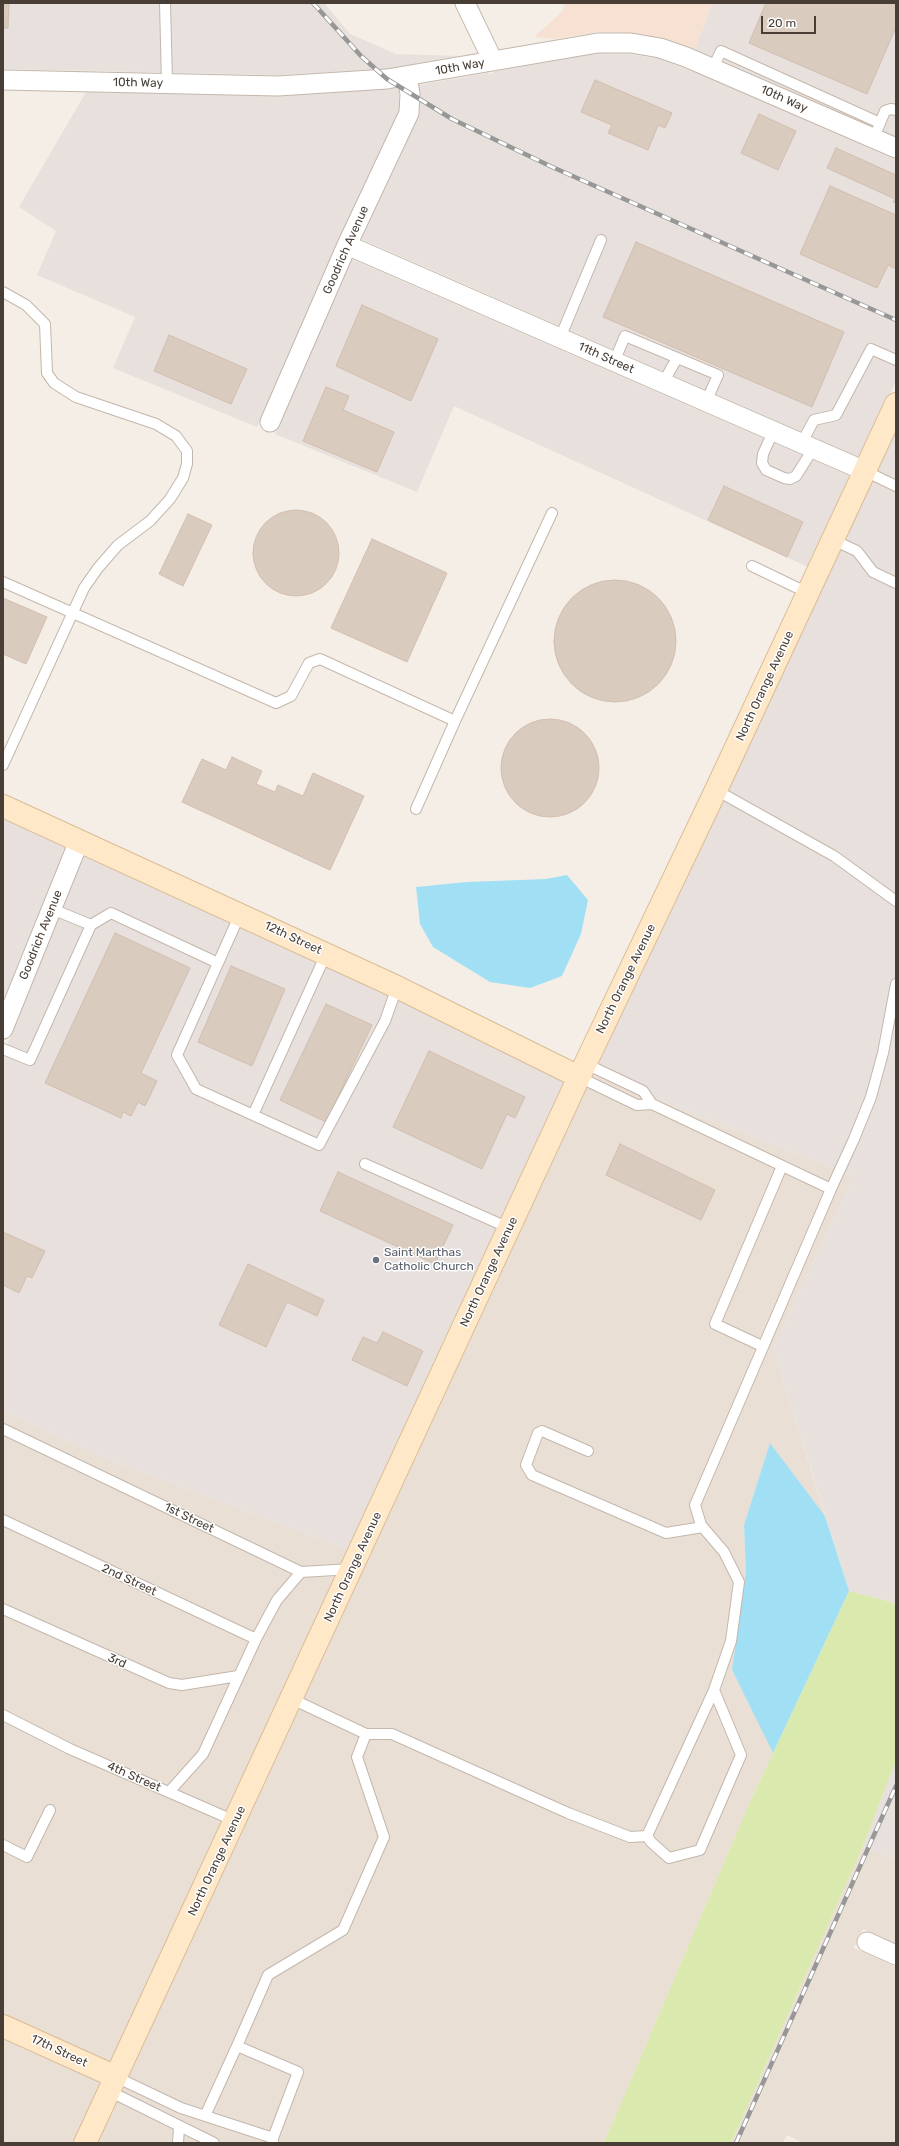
<!DOCTYPE html>
<html>
<head>
<meta charset="utf-8">
<style>
	body { margin:0 }
	#map { position:relative; width:899px; height:2146px; overflow:hidden; background:#f4eee7; font-family:Rubik,sans-serif }
	canvas { display:block }
	.frame { position:absolute; inset:0; border:4px solid #483e36; pointer-events:none }
	.scale { position:absolute; left:761px; top:16px; width:55px; height:18px; box-sizing:border-box; border:2px solid #483e36; border-top:0; padding-left:5px; font-size:12px; line-height:14px; white-space:nowrap; color:#483e36; -webkit-text-stroke:3px #fff; paint-order:stroke }
</style>
</head>
<body>
<div id="map">
<canvas width="899" height="2146"></canvas>
<div class="frame"></div>
<div class="scale">20 m</div>
</div>
<script>
const c = document.querySelector('canvas').getContext('2d');
c.lineJoin = 'round';
function paint(path, color) { c.fillStyle = color; c.fill(path, 'evenodd'); }
const toPath = rows => new Path2D(rows.map(r => 'M' + r).join(''));
function stroke(path, color, width, dash) { c.strokeStyle = color; c.lineWidth = width; c.lineCap = dash ? 'butt' : 'round'; c.setLineDash(dash || []); c.stroke(path); }
function write(font, color, halo, rows, align = 'center') {
  c.font = font + ' Rubik,sans-serif'; c.lineWidth = 3; c.setLineDash([]); c.textBaseline = 'middle'; c.strokeStyle = halo; c.fillStyle = color; for (const [text, x, y, turn = 0] of rows) {
    c.save(); c.translate(x, y); c.rotate((+turn || 0) * Math.PI / 180); c.textAlign = isNaN(turn) ? turn : align; if (halo) c.strokeText(text, 0, 0); c.fillText(text, 0, 0); c.restore();
  }
}
paint(toPath([
	[591,1074,854,1176,773,1348,825,1516,770,1444,744,1525,746,1571,732,1670,773,1753,749,1804,604,2143,96,2143],
	[3,1410,106,1459,350,1550,112,2064,3,2014],
	[863,1846,896,1860,896,1943,863,1929,854,1948,896,1967,896,2143,803,2143,787,2135,783,2143,731,2143],
	[3,2037,103,2083,75,2143,3,2143]
]), '#e9dfd5');
paint(toPath([
	[565,3,713,3,695,49,662,38,632,33,597,32,554,39,534,37,562,12]
]), '#f7e1d2');
paint(toPath([
	[3,3,324,3,350,34,396,54,460,56,387,69,279,75,3,69],
	[713,3,896,3,896,137,695,49],
	[598,53,629,54,657,58,705,76,896,160,896,381,861,458,361,239,418,118,418,85,488,73,489,75,496,71],
	[399,88,399,112,343,231,257,427,113,368,135,317,37,275,56,231,19,207,86,92,277,96],
	[352,259,852,477,810,568,454,406,417,492,275,434],
	[896,427,896,1605,891,1602,849,1591,773,1348,854,1176,591,1074],
	[3,818,66,847,3,1004],
	[84,854,393,996,566,1082,350,1550,106,1459,3,1410,3,1055],
	[896,1761,896,1860,863,1846]
]), '#e7e0dc');
paint(toPath([
	[849,1591,891,1602,896,1605,896,1761,863,1846,731,2143,604,2143,749,1804]
]), '#daeaae');
paint(toPath([
	[567,875,588,900,581,934,562,976,530,988,490,982,433,947,420,924,416,887,467,882,546,879],
	[770,1443,825,1516,849,1591,773,1753,732,1670,746,1571,744,1525]
]), '#a1e0f4');
const building = toPath([
	[3,3,9,3,8,28,3,28,3,3],
	[766,3,891,3,896,5,896,27,867,94,749,43,766,3],
	[595,80,672,113,665,128,658,125,648,150,608,133,612,125,581,112,595,80],
	[759,114,796,131,778,170,741,153,759,114],
	[836,148,896,175,896,203,893,202,895,199,827,168,836,148],
	[830,186,896,215,896,269,888,265,877,288,800,254,830,186],
	[636,242,844,332,812,407,603,317,636,242],
	[362,305,438,339,411,401,336,366,362,305],
	[169,335,247,369,231,404,154,371,169,335],
	[326,387,349,396,343,410,394,432,377,472,303,441,326,387],
	[724,486,803,522,787,557,708,520,724,486],
	'253 553a43 43 0 1 1 86 0a43 43 0 1 1-86 0Z',
	[188,514,212,525,183,586,159,574,188,514],
	[372,539,447,573,407,662,331,628,372,539],
	'554 641a61 61 0 1 1 122 0a61 61 0 1 1-122 0Z',
	[3,598,47,617,26,664,3,654,3,598],
	'501 768a49 49 0 1 1 98 0a49 49 0 1 1-98 0Z',
	[232,757,262,771,256,784,275,792,278,785,303,796,313,773,364,796,330,870,182,802,202,759,226,770,232,757],
	[115,933,190,968,141,1073,157,1081,145,1106,138,1102,131,1116,123,1112,121,1118,45,1083,115,933],
	[231,966,285,989,252,1066,198,1042,231,966],
	[326,1004,372,1025,326,1122,280,1100,326,1004],
	[429,1051,525,1097,515,1118,507,1114,482,1169,393,1127,429,1051],
	[620,1144,715,1190,701,1220,606,1175,620,1144],
	[338,1172,453,1225,435,1264,320,1211,338,1172],
	[3,1232,45,1251,32,1278,27,1276,19,1293,3,1285,3,1232],
	[248,1264,324,1300,317,1316,287,1302,266,1347,219,1325,248,1264],
	[383,1332,423,1351,407,1386,352,1360,363,1337,377,1343,383,1332]
]);
paint(building, '#dacbbf');
stroke(building, '#d2beaf', 1);
const lane = toPath([
	[165,3,167,83],
	[713,68,721,51,880,123],
	[878,128,885,111,891,109,896,110],
	[3,292,26,305,45,324,47,373,54,383,76,397,156,424,176,436,187,451,187,464,183,478,170,499,150,521,118,545,98,568,84,588,3,765],
	[560,338,601,240],
	[614,362,625,336,718,375,706,402],
	[663,383,677,358],
	[773,432,763,454,762,463,766,470,784,478,790,479,796,476,813,449],
	[801,444,814,420,836,415,871,349,896,360],
	[865,471,896,486],
	[833,540,857,551,873,572,896,583],
	[752,566,808,593],
	[3,582,276,703,291,696,309,663,320,659,455,721],
	[716,790,834,856,896,901],
	[416,809,455,721,552,513],
	[52,909,91,925],
	[240,914,177,1055,196,1089,319,1145,385,1021,397,987],
	[3,1049,30,1060,91,925,111,913,218,963],
	[579,1077,637,1105,652,1104,643,1091,586,1064],
	[652,1104,831,1189,695,1505,701,1525,724,1552,739,1582,731,1641,714,1690,647,1836,651,1842,669,1858,700,1850,741,1755,714,1690],
	[253,1115,326,954],
	[365,1164,509,1228],
	[831,1189,854,1139,871,1097,883,1053,896,984],
	[762,1346,715,1324,782,1166],
	[3,1429,301,1572,352,1569],
	[588,1451,542,1431,538,1433,526,1465,532,1475,666,1533,703,1527],
	[3,1520,256,1639],
	[3,1609,169,1683,182,1685,238,1676],
	[292,1699,366,1734,392,1734,568,1813,630,1837,647,1836],
	[3,1715,70,1749,235,1821],
	[169,1792,203,1754,256,1639,277,1600,301,1572],
	[3,1845,27,1857,50,1810],
	[116,2077,181,2108,273,2138,273,2143],
	[109,2091,214,2143],
	[205,2116,237,2046],
	[273,2138,298,2072,237,2046,268,1975,343,1930,384,1837,357,1757,366,1734],
	[178,2143,179,2127]
]);
const street = toPath([
	[465,3,493,61],
	[3,80,278,86,387,79,598,43,631,43,660,48,686,57,896,148],
	[347,245,865,471],
	[270,422,347,245,409,113,410,94,407,76],
	[3,1029,79,841],
	[867,1942,896,1955]
]);
const secondary = toPath([
	[3,806,397,987,579,1077],
	[3,2026,116,2077],
	[85,2143,579,1077,716,790,896,404]
]);
stroke(lane, '#c3b7ac', 12);
stroke(street, '#c3b7ac', 21);
stroke(secondary, '#dabc97', 24);
stroke(lane, '#fff', 10);
stroke(street, '#fff', 19);
stroke(secondary, '#ffe8c7', 22);
const rail = toPath([
	[313,3,361,56,387,79,452,119,550,166,896,320],
	[736,2143,896,1786]
]);
stroke(rail, '#979797', 4.5);
stroke(rail, '#fff', 3, [9]);
for (const [x, y, r, color] of [
	[376,1260,4,"#6b7280"]
]) { const dot = new Path2D(); dot.arc(x, y, r, 0, 2 * Math.PI); c.fillStyle = color; c.fill(dot); stroke(dot, '#fff', 1.5); }
write('12px', '#483e36', '#fff', [
	["10th Way",460,67,-10],
	["10th Way",138,83,1],
	["10th Way",784,99,24],
	["Goodrich Avenue",346,250,-66],
	["11th Street",606,358,24],
	["North Orange Avenue",765,686,-65],
	["Goodrich Avenue",41,935,-68],
	["12th Street",293,938,25],
	["North Orange Avenue",626,979,-64],
	["North Orange Avenue",489,1272,-65],
	["1st Street",189,1518,26],
	["North Orange Avenue",353,1567,-65],
	["2nd Street",129,1580,25],
	["3rd",117,1661,25],
	["4th Street",134,1777,24],
	["North Orange Avenue",217,1861,-65],
	["17th Street",59,2051,25]
]);
write('12px', '#5b616d', '#fff', [
	["Saint Marthas",384,1253],
	["Catholic Church",384,1267]
], 'left');
</script>
</body>
</html>
